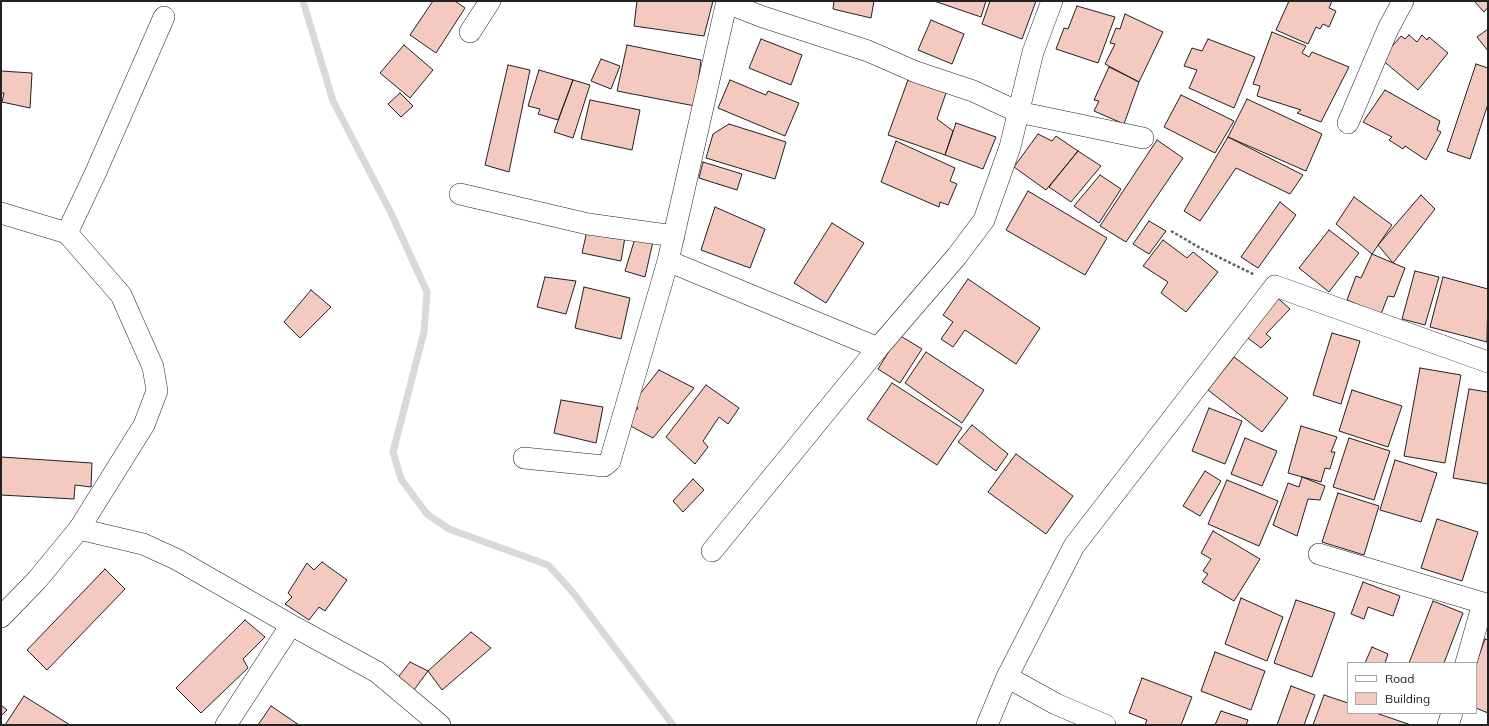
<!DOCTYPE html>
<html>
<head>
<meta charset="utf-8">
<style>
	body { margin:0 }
	#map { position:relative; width:1489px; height:726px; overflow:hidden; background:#fff; font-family:Mulish,sans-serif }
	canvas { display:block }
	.frame { position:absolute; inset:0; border:2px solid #222; pointer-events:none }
	.legend { position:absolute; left:1347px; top:662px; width:130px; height:52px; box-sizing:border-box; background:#fff; border:1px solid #a7a7a7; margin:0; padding:5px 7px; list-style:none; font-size:12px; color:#222 }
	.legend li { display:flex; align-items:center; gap:8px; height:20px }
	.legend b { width:20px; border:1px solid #a7a7a7 }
</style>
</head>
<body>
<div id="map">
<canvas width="1489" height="726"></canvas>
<div class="frame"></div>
<ul class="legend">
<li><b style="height:5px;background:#fff"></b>Road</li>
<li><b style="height:11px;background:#f3c9c0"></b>Building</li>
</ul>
</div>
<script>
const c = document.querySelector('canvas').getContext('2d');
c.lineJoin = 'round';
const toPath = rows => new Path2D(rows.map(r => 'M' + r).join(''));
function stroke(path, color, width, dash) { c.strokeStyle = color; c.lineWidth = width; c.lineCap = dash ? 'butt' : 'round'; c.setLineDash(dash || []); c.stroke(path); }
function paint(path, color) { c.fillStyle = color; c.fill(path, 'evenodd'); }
stroke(toPath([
	[303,1,333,101,391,213,427,292,424,332,393,452,401,479,427,514,449,529,548,565,571,590,673,725]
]), '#d9d9d9', 7);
const building = toPath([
	[433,1,455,1,465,8,436,53,410,35,433,1],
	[637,1,713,1,704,36,634,26,637,1],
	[834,1,874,1,871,18,833,9,834,1],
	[934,1,986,1,981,17,934,1],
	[990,1,1036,1,1022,39,982,24,990,1],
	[1289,1,1332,1,1329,8,1336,11,1329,27,1323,24,1320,29,1316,27,1308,44,1276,30,1289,1],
	[1474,1,1488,1,1488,7,1484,12,1474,1],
	[1077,6,1115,17,1098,63,1056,49,1064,28,1068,29,1077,6],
	[1125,14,1163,32,1139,82,1105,64,1115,44,1110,43,1116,28,1120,29,1125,14],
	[931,20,964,34,952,64,918,50,931,20],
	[1488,29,1488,51,1477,37,1488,29],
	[1272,32,1306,46,1302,53,1309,57,1312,52,1349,67,1321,122,1297,113,1301,110,1257,96,1260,86,1253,84,1272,32],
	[1409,35,1417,42,1422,35,1427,40,1429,37,1448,53,1418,90,1381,59,1401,36,1405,39,1409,35],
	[761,39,802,55,791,85,749,68,761,39],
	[1208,39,1255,57,1234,108,1189,88,1197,70,1184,66,1192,48,1202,51,1208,39],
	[404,45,433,70,410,98,380,73,404,45],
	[627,45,701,60,695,106,617,91,627,45],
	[601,59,620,66,611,89,591,81,601,59],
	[1476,64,1488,68,1488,104,1470,159,1447,151,1476,64],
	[508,65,530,70,509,172,485,165,508,65],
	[1109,67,1139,82,1124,124,1094,111,1099,101,1094,100,1109,67],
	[539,70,573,80,558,120,538,114,540,109,528,106,539,70],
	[1,71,32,73,30,108,2,102,4,93,1,93,1,71],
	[573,80,590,85,573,138,554,132,573,80],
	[730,80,766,95,768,91,799,103,785,136,718,108,730,80],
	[908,80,946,93,937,119,953,131,945,155,888,135,908,80],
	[1385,90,1440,121,1437,130,1441,132,1426,160,1405,146,1403,149,1389,140,1392,137,1363,122,1385,90],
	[400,93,413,106,401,117,388,104,400,93],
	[1181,95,1234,121,1215,153,1164,127,1181,95],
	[1247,99,1322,134,1306,171,1228,137,1247,99],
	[590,100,640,110,632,150,581,139,590,100],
	[956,123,996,137,983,169,945,155,956,123],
	[729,124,786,142,775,179,706,158,713,134,729,124],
	[1038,134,1052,141,1056,136,1078,151,1046,190,1014,167,1038,134],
	[1228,137,1303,175,1290,194,1236,168,1200,221,1184,211,1228,137],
	[1157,140,1183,158,1126,242,1100,226,1157,140],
	[896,141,955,168,950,181,957,184,948,205,940,202,939,207,881,182,896,141],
	[1078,151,1101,166,1071,202,1049,187,1078,151],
	[703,162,742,174,737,190,699,178,703,162],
	[1100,175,1121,189,1099,223,1074,206,1100,175],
	[1028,191,1107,238,1085,275,1006,230,1028,191],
	[1421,195,1435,209,1393,263,1378,245,1421,195],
	[1354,197,1392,225,1372,254,1336,224,1354,197],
	[1280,202,1296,215,1258,268,1241,257,1280,202],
	[715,207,765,229,750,268,701,250,715,207],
	[1149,221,1166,231,1149,254,1133,244,1149,221],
	[832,223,864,243,826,303,794,283,832,223],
	[1329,230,1359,253,1329,292,1299,268,1329,230],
	[587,231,625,237,621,261,582,253,587,231],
	[637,232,654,237,645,277,625,271,637,232],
	[1163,240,1187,258,1193,252,1218,272,1186,312,1161,293,1168,282,1143,266,1163,240],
	[1372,254,1405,268,1394,297,1388,296,1381,314,1347,300,1356,276,1361,278,1372,254],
	[1415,271,1439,277,1425,325,1402,319,1415,271],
	[545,277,576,281,566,314,537,307,545,277],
	[1443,277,1488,289,1487,342,1430,327,1443,277],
	[968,279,1040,328,1016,364,965,330,953,347,941,339,953,322,943,315,968,279],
	[584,287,630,298,621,339,575,328,584,287],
	[311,290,331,307,300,338,284,322,311,290],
	[1272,293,1290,309,1266,334,1271,338,1261,348,1240,332,1272,293],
	[1332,333,1360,341,1341,404,1313,395,1332,333],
	[899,335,922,349,900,383,878,369,899,335],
	[926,352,984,390,962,423,905,383,926,352],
	[1234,357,1288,398,1262,432,1208,390,1234,357],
	[1420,368,1461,375,1445,463,1404,456,1420,368],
	[659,370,694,388,653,438,625,423,638,408,632,404,659,370],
	[892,383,962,428,937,465,867,419,892,383],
	[706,385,739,408,728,424,719,417,703,441,708,447,695,464,666,437,706,385],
	[1469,389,1488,392,1488,484,1453,478,1469,389],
	[1352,390,1402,406,1388,447,1339,431,1352,390],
	[561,400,603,407,596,443,554,433,561,400],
	[1209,408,1242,421,1225,464,1192,451,1209,408],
	[972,425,1008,454,996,471,958,442,972,425],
	[1301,426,1337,437,1331,452,1335,452,1330,469,1325,468,1321,482,1288,473,1301,426],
	[1245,438,1277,451,1262,486,1231,474,1245,438],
	[1349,438,1390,451,1374,500,1333,487,1349,438],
	[1016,454,1073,496,1046,534,988,492,1016,454],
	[1,457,92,463,91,487,75,485,74,499,1,495,1,457],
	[1395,460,1437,473,1421,522,1380,510,1395,460],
	[1205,471,1221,481,1200,516,1183,506,1205,471],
	[1302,477,1325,486,1320,500,1308,499,1297,536,1273,525,1288,483,1299,487,1302,477],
	[693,479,704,490,683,512,673,501,693,479],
	[1227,480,1278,501,1259,546,1208,524,1227,480],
	[1338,493,1379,506,1364,555,1322,542,1338,493],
	[1437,519,1478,532,1462,581,1421,568,1437,519],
	[1213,531,1260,559,1234,601,1202,582,1208,574,1203,571,1211,559,1201,553,1213,531],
	[322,562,347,580,325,611,319,607,309,620,285,604,292,597,288,593,307,563,314,570,322,562],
	[105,569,125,589,47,670,27,650,105,569],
	[1363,582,1400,596,1393,616,1368,607,1364,619,1351,614,1363,582],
	[1241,598,1283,617,1267,661,1225,644,1241,598],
	[1296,600,1335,613,1312,677,1274,663,1296,600],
	[1433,601,1463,613,1444,663,1409,663,1433,601],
	[245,620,265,637,243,659,248,668,201,713,176,688,245,620],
	[471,632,491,648,442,690,428,671,471,632],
	[1485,639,1488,640,1488,713,1476,708,1476,664,1485,639],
	[1372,647,1388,654,1385,663,1365,663,1372,647],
	[1215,652,1265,671,1251,710,1201,691,1215,652],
	[410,662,428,671,414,690,396,680,410,662],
	[1142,678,1192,697,1181,725,1145,725,1147,720,1129,713,1142,678],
	[1291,686,1315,695,1304,725,1277,725,1291,686],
	[1324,695,1348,703,1348,713,1376,713,1411,725,1313,725,1324,695],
	[24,696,70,725,5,725,24,696],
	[1,705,7,710,1,716,1,705],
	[271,706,299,725,258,725,271,706],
	[1221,711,1248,720,1246,725,1215,725,1221,711]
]);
paint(building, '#f3c9c0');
stroke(building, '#222', 1);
const minor = toPath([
	[727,3,763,17,868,51,916,72,973,91,1018,112,1143,138],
	[470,32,490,1],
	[1348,123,1388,29,1403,1],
	[460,194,588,224,674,236],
	[1,213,67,233,121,295,153,367,157,391,144,425,79,529],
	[67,233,95,174,164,17],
	[668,261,878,348],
	[524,458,604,466,610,461,668,261,727,1],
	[712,551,878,348,957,256,984,220,1010,147,1033,52,1052,1],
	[1319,554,1483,603,1488,603],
	[1,617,37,580,79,529,143,544,176,559,291,625,377,672,440,725],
	[1466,663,1483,603],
	[1007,677,1056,704,1105,725],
	[226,725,291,625],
	[987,725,1007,677,1074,546,1275,286,1488,362],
	[1448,725,1452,713]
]);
stroke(minor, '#222', 22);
stroke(toPath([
	[1171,231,1202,249,1255,275]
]), '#646464', 2.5, [3, 2]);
stroke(minor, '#fff', 21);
</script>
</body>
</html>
